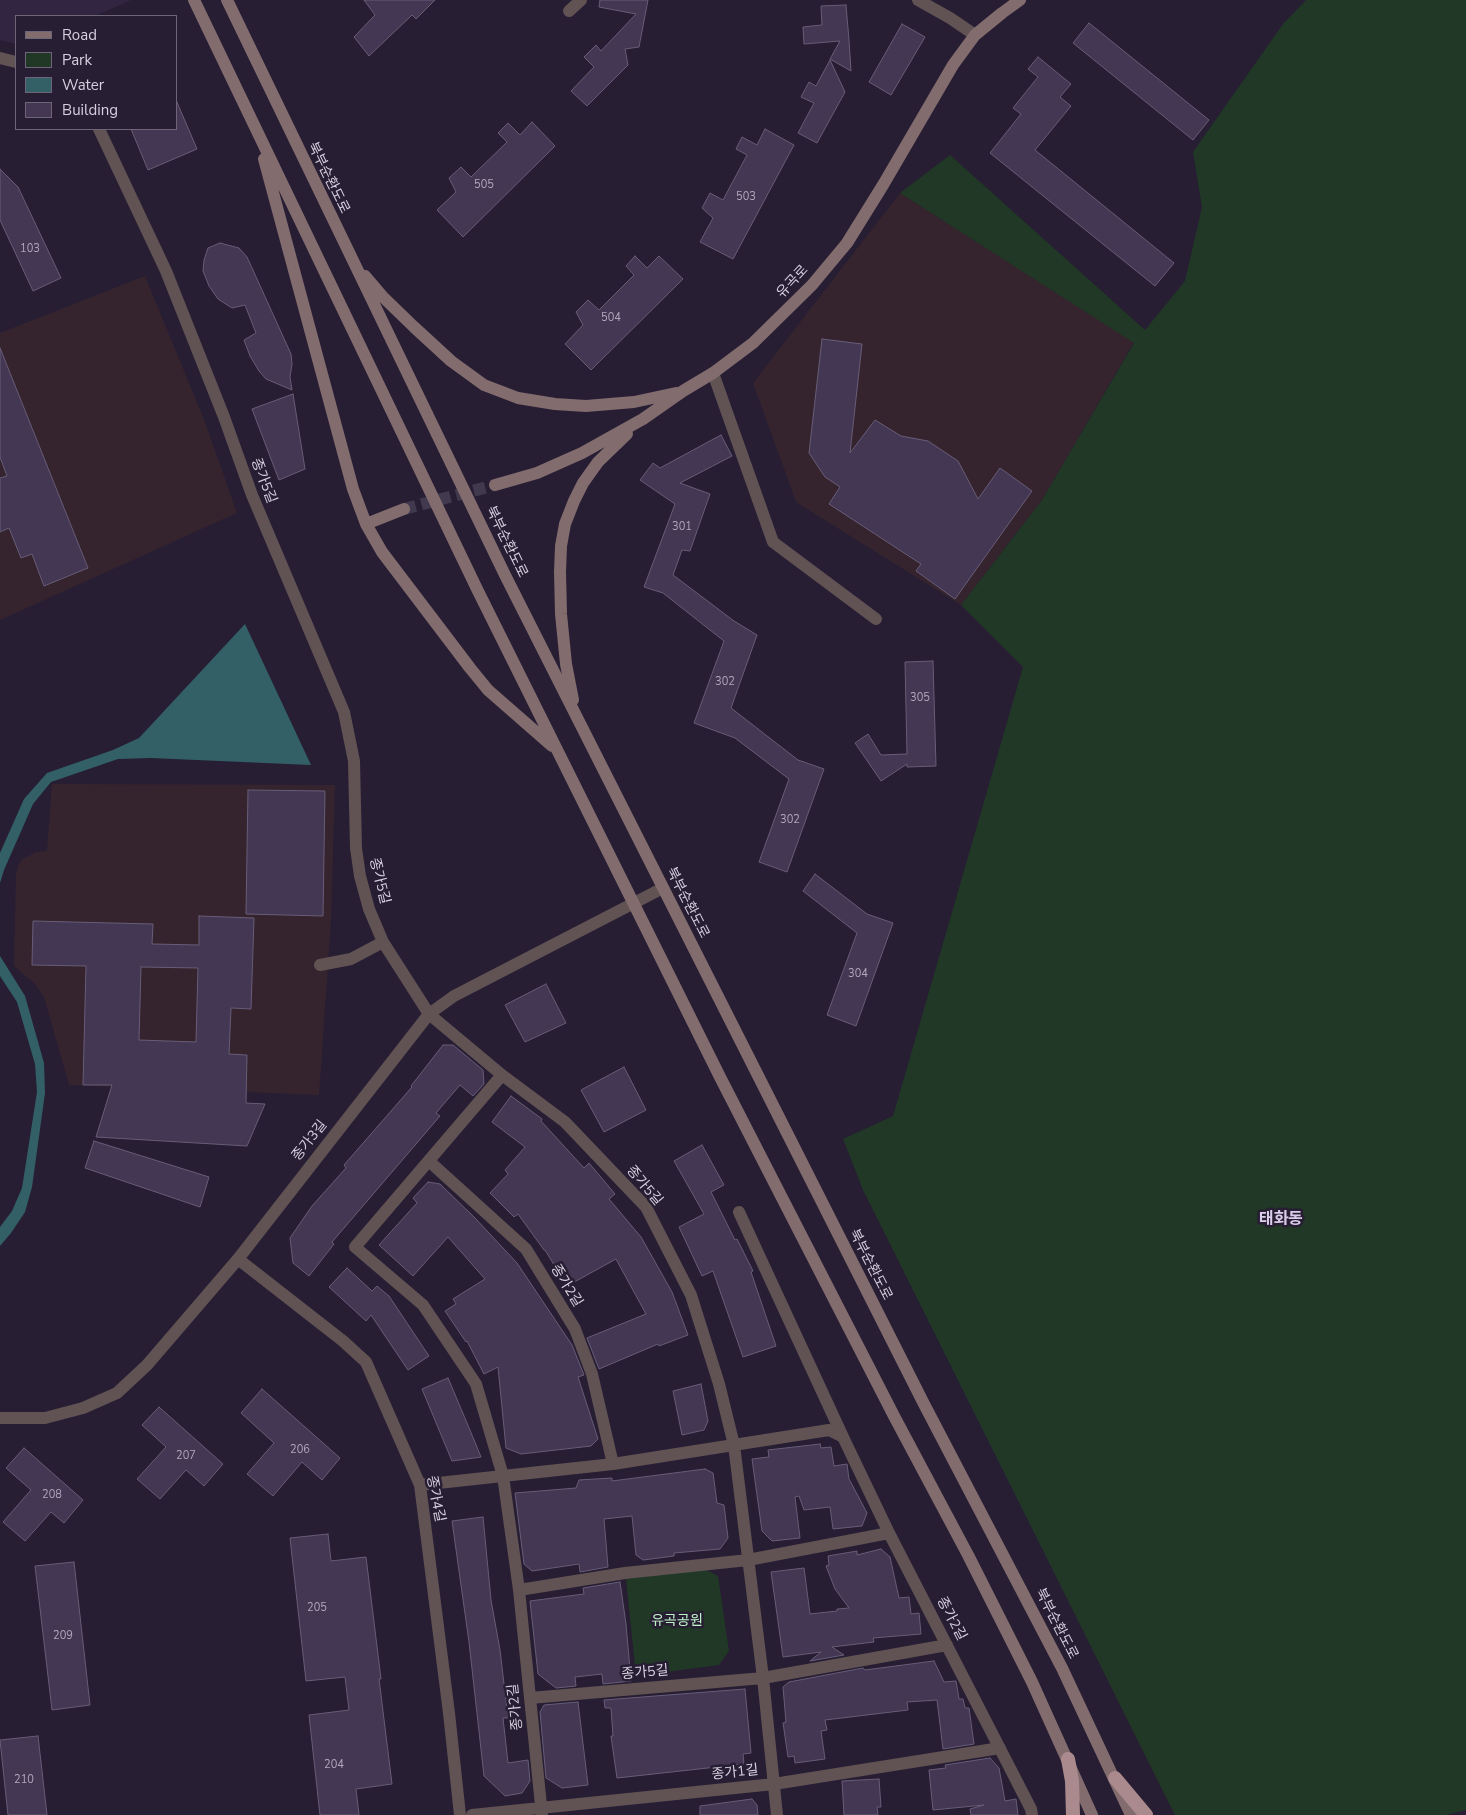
<!DOCTYPE html>
<html>
<head>
<meta charset="utf-8">
<style>
	body { margin:0 }
	#map { position:relative; width:1466px; height:1815px; overflow:hidden; background:#271e34; font-family:"Nunito Sans",sans-serif }
	canvas { display:block }
	.legend { position:absolute; left:15px; top:15px; width:162px; height:115px; box-sizing:border-box; background:#271e34; border:1px solid #6d6578; margin:0; padding:6px 9px; list-style:none; font-size:15px; color:#d5cfde }
	.legend li { display:flex; align-items:center; gap:10px; height:25px }
	.legend b { width:25px; border:1px solid #6d6578 }
</style>
</head>
<body>
<div id="map">
<canvas width="1466" height="1815"></canvas>
<ul class="legend">
<li><b style="height:6px;background:#836c6e"></b>Road</li>
<li><b style="height:14px;background:#203825"></b>Park</li>
<li><b style="height:14px;background:#336066"></b>Water</li>
<li><b style="height:14px;background:#433754"></b>Building</li>
</ul>
</div>
<script>
const c = document.querySelector('canvas').getContext('2d');
c.lineJoin = 'round';
function paint(path, color) { c.fillStyle = color; c.fill(path, 'evenodd'); }
const toPath = rows => new Path2D(rows.map(r => 'M' + r).join(''));
function stroke(path, color, width, dash) { c.strokeStyle = color; c.lineWidth = width; c.lineCap = dash ? 'butt' : 'round'; c.setLineDash(dash || []); c.stroke(path); }
function write(font, color, halo, rows, align = 'center') {
  c.font = font + ' "Nunito Sans","Noto Sans KR",sans-serif'; c.lineWidth = 5; c.setLineDash([]); c.textBaseline = 'middle'; c.strokeStyle = halo; c.fillStyle = color; for (const [text, x, y, turn = 0] of rows) {
    c.save(); c.translate(x, y); c.rotate((+turn || 0) * Math.PI / 180); c.textAlign = isNaN(turn) ? turn : align; if (halo) c.strokeText(text, 0, 0); c.fillText(text, 0, 0); c.restore();
  }
}
paint(toPath([
	[0,0,131,0,95,16,16,16,16,44,0,40]
]), '#322542');
paint(toPath([
	[900,193,1134,342,1042,500,961,605,796,502,753,383],
	[145,276,205,422,237,513,0,620,0,333],
	[52,784,335,785,331,921,319,1095,69,1085,44,997,34,983,14,966,16,874,18,865,23,859,36,852,47,851]
]), '#35242e');
paint(toPath([
	[1306,0,1466,0,1466,1810,1446,1815,1175,1815,863,1190,843,1139,893,1116,1023,667,961,605,1042,500,1134,343,900,193,950,155,1145,330,1185,281,1202,207,1193,152,1283,24],
	[705,1569,718,1576,729,1651,719,1665,636,1676,626,1579]
]), '#203825');
paint(toPath([
	[245,624,311,765,151,758,118,759,51,782,33,804,4,870,0,883,0,853,24,799,47,773,113,750,139,738],
	[0,956,25,996,44,1063,45,1093,32,1187,25,1212,11,1233,0,1246,0,1227,12,1211,22,1188,37,1092,35,1064,17,1002,0,976]
]), '#336066');
const building = toPath([
	[364,0,435,0,416,19,412,15,369,56,354,37,375,15,364,0],
	[600,0,648,0,639,47,625,49,628,65,587,106,571,91,594,67,584,57,596,45,601,51,636,14,599,7,600,0],
	[846,5,849,40,851,71,830,59,840,41,804,44,803,27,822,25,821,6,846,5],
	[1089,23,1209,120,1193,140,1073,43,1089,23],
	[902,24,925,37,891,95,869,82,902,24],
	[1038,57,1071,84,1060,97,1071,106,1035,150,1174,263,1155,286,990,153,1021,114,1013,108,1038,77,1028,69,1038,57],
	[830,60,845,92,817,143,798,133,814,103,801,97,809,82,816,86,830,60],
	[176,100,197,149,148,170,131,129,176,129,176,100],
	[532,122,555,146,463,237,437,210,456,192,449,178,461,167,471,177,507,142,498,133,508,123,520,135,532,122],
	[765,129,794,145,733,259,700,242,713,218,702,208,710,193,723,200,747,155,736,149,742,137,757,145,765,129],
	[0,169,18,187,61,278,33,291,0,220,0,169],
	[220,243,239,248,247,257,291,354,292,364,290,377,292,390,266,379,259,371,250,356,244,340,256,333,245,305,232,308,218,299,209,286,203,271,204,260,208,248,220,243],
	[635,256,647,268,659,256,683,279,591,370,565,344,583,325,576,312,588,300,599,310,634,275,626,266,635,256],
	[822,339,862,344,850,453,875,420,901,436,928,441,958,461,978,499,1000,468,1032,491,955,599,916,571,921,564,829,504,840,487,825,477,809,453,822,339],
	[0,348,88,568,44,586,32,554,21,558,9,528,0,532,0,478,7,476,0,457,0,348],
	[293,394,305,469,279,480,252,409,293,394],
	[721,435,732,456,680,483,710,494,690,551,682,550,673,575,734,621,757,635,731,708,798,760,824,769,787,872,759,862,789,779,735,738,694,723,724,641,663,593,644,587,675,504,640,480,653,463,660,468,721,435],
	[933,661,936,766,907,767,907,764,881,781,855,743,868,734,881,755,907,754,905,662,933,661],
	[248,790,325,791,323,916,246,914,248,790],
	[815,874,867,914,893,923,856,1026,827,1015,857,933,803,891,815,874],
	[199,916,254,918,251,1009,231,1008,229,1054,247,1055,246,1103,265,1104,247,1146,96,1137,112,1085,83,1085,86,966,32,965,33,921,153,924,152,944,199,945,199,916],
	[141,967,198,968,196,1042,139,1040,141,967],
	[546,984,566,1023,525,1042,505,1005,546,984],
	[443,1045,453,1045,483,1070,484,1084,473,1096,460,1085,436,1113,440,1116,332,1242,334,1244,309,1276,293,1263,290,1238,312,1206,346,1168,344,1165,412,1087,411,1086,443,1045],
	[624,1067,646,1110,604,1132,581,1090,624,1067],
	[511,1096,542,1119,541,1121,584,1168,589,1163,615,1194,609,1199,641,1237,672,1292,688,1335,659,1346,658,1344,599,1369,587,1338,646,1314,616,1259,567,1286,545,1250,544,1250,518,1214,514,1217,490,1193,508,1174,505,1170,525,1147,492,1122,511,1096],
	[94,1141,209,1177,200,1207,85,1168,94,1141],
	[702,1145,724,1185,711,1192,735,1240,737,1239,753,1271,751,1272,776,1346,743,1357,713,1271,702,1276,679,1227,704,1214,674,1161,702,1145],
	[428,1182,440,1184,475,1218,517,1263,572,1345,584,1375,578,1377,598,1439,591,1446,521,1454,506,1448,498,1367,484,1374,467,1341,466,1342,445,1311,456,1304,453,1299,485,1279,448,1237,413,1276,379,1245,417,1203,413,1198,428,1182],
	[347,1268,372,1291,377,1286,389,1296,429,1356,408,1370,371,1315,366,1321,329,1287,347,1268],
	[448,1378,472,1435,481,1457,452,1461,422,1389,448,1378],
	[701,1384,708,1421,704,1430,682,1435,673,1391,701,1384],
	[262,1389,340,1458,322,1480,302,1462,273,1496,247,1474,274,1443,241,1413,262,1389],
	[159,1407,223,1464,204,1486,186,1470,160,1499,137,1479,166,1447,142,1425,159,1407],
	[820,1444,821,1448,831,1447,834,1466,847,1464,849,1479,867,1513,862,1526,833,1529,830,1507,804,1510,799,1496,795,1497,800,1538,772,1541,762,1531,752,1459,769,1457,768,1450,820,1444],
	[24,1448,83,1500,64,1523,51,1512,25,1541,3,1522,31,1490,6,1468,24,1448],
	[705,1469,713,1473,717,1503,724,1505,728,1538,720,1549,674,1553,674,1556,643,1560,636,1555,632,1516,604,1519,608,1567,580,1572,579,1564,532,1571,524,1564,515,1493,576,1488,579,1480,612,1478,612,1481,705,1469],
	[483,1517,491,1600,500,1650,508,1718,503,1718,508,1763,528,1760,530,1781,522,1793,505,1796,484,1776,469,1642,452,1521,483,1517],
	[328,1534,331,1561,366,1557,381,1679,379,1679,392,1784,356,1789,359,1815,320,1815,309,1715,349,1710,345,1677,306,1681,290,1538,328,1534],
	[881,1549,890,1557,899,1598,909,1597,911,1614,919,1613,921,1634,873,1638,874,1642,832,1647,844,1655,810,1661,821,1652,783,1657,771,1572,804,1568,810,1614,837,1611,837,1609,849,1608,835,1589,826,1566,829,1565,828,1556,857,1551,857,1555,881,1549],
	[74,1562,90,1705,52,1710,35,1566,74,1562],
	[620,1582,626,1624,631,1681,603,1684,602,1674,575,1677,576,1686,556,1688,538,1674,530,1601,584,1594,583,1588,620,1582],
	[934,1661,944,1682,956,1681,959,1699,963,1699,965,1708,969,1708,974,1744,943,1749,937,1700,907,1702,908,1710,825,1720,827,1730,821,1731,825,1759,795,1763,794,1756,788,1757,783,1723,786,1722,783,1687,789,1682,863,1668,865,1670,934,1661],
	[745,1689,751,1753,743,1754,744,1764,617,1778,611,1736,613,1736,611,1708,605,1708,604,1700,745,1689],
	[578,1702,588,1785,562,1788,546,1778,540,1712,544,1705,578,1702],
	[38,1736,47,1815,8,1815,0,1740,38,1736],
	[990,1758,999,1768,1005,1801,1016,1799,1018,1815,971,1815,970,1809,984,1805,933,1810,929,1770,946,1768,945,1765,990,1758],
	[879,1779,881,1807,877,1807,878,1815,844,1815,842,1781,879,1779],
	[752,1799,757,1805,758,1815,700,1815,700,1806,752,1799]
]);
paint(building, '#433754');
stroke(building, '#685d77', 1);
stroke(toPath([
	[404,509,495,485]
]), '#41394e', 12, [12, 6]);
stroke(toPath([
	[918,0,950,18,975,35],
	[569,11,581,0],
	[0,58,16,62],
	[99,129,166,271,224,417,252,495,344,712,354,761,356,848,360,876,369,909,383,942,429,1014,502,1075,565,1122,646,1207,691,1295,719,1384,734,1445,763,1678,777,1815],
	[713,373,773,542,876,619],
	[320,965,351,959,383,942],
	[502,1075,355,1247,423,1305,476,1384,503,1476,519,1590,542,1815],
	[430,1162,526,1249,575,1329,592,1374,613,1464],
	[238,1259,343,1341,366,1362,420,1485,449,1713,460,1815],
	[0,1418,45,1418,83,1408,117,1393,147,1365,238,1259,429,1014,454,996,663,888],
	[843,1437,889,1533,1031,1809,1032,1815],
	[420,1485,613,1464,829,1430,843,1437,739,1212],
	[519,1590,625,1573,748,1560,889,1533],
	[530,1698,763,1678,947,1645],
	[472,1815,774,1784,1000,1748]
]), '#615253', 12);
stroke(toPath([
	[194,0,477,589,720,1077,894,1416,968,1555,1032,1682,1092,1815],
	[227,0,505,575,924,1404,1062,1668,1131,1815],
	[264,159,353,489,366,524,382,552,470,668,488,690,552,746],
	[365,276,382,296,414,327,451,361,484,385,518,398,555,404,586,406,634,402,676,393],
	[495,485,537,473,582,453,643,419,683,391,713,373,753,343,812,285,847,243,883,185,953,65,975,35,1002,13,1020,0],
	[366,524,404,509],
	[573,700,566,664,561,614,560,572,561,546,565,524,574,501,583,483,598,462,627,434]
]), '#836c6e', 12);
stroke(toPath([
	[1068,1759,1072,1781,1073,1815],
	[1115,1778,1146,1815]
]), '#aa8a8c', 14);
write('11px', '#b0a9bc', null, [
	["505",484,185],
	["503",746,197],
	["103",30,249],
	["504",611,318],
	["301",682,527],
	["302",725,682],
	["305",920,698],
	["302",790,820],
	["304",858,974],
	["206",300,1450],
	["207",186,1456],
	["208",52,1495],
	["205",317,1608],
	["209",63,1636],
	["204",334,1765],
	["210",24,1780]
]);
write('14px', '#d5cfde', '#271e34', [
	["북부순환도로",328,178,64],
	["유곡로",793,282,-47],
	["종가5길",263,481,69],
	["북부순환도로",506,542,64],
	["종가5길",379,881,76],
	["북부순환도로",687,903,63],
	["종가3길",310,1141,-52],
	["종가5길",644,1186,50],
	["북부순환도로",870,1265,63],
	["종가2길",566,1286,58],
	["종가4길",435,1499,79],
	["종가2길",951,1619,62],
	["북부순환도로",1056,1624,63],
	["종가5길",645,1673,-5],
	["종가2길",516,1707,-96],
	["종가1길",735,1773,-6]
]);
write('14px', '#bef3c7', '#271e34', [
	["유곡공원",677,1622]
]);
write('bold 16px', '#d9cdeb', '#271e34', [
	["태화동",1281,1220]
]);
</script>
</body>
</html>
